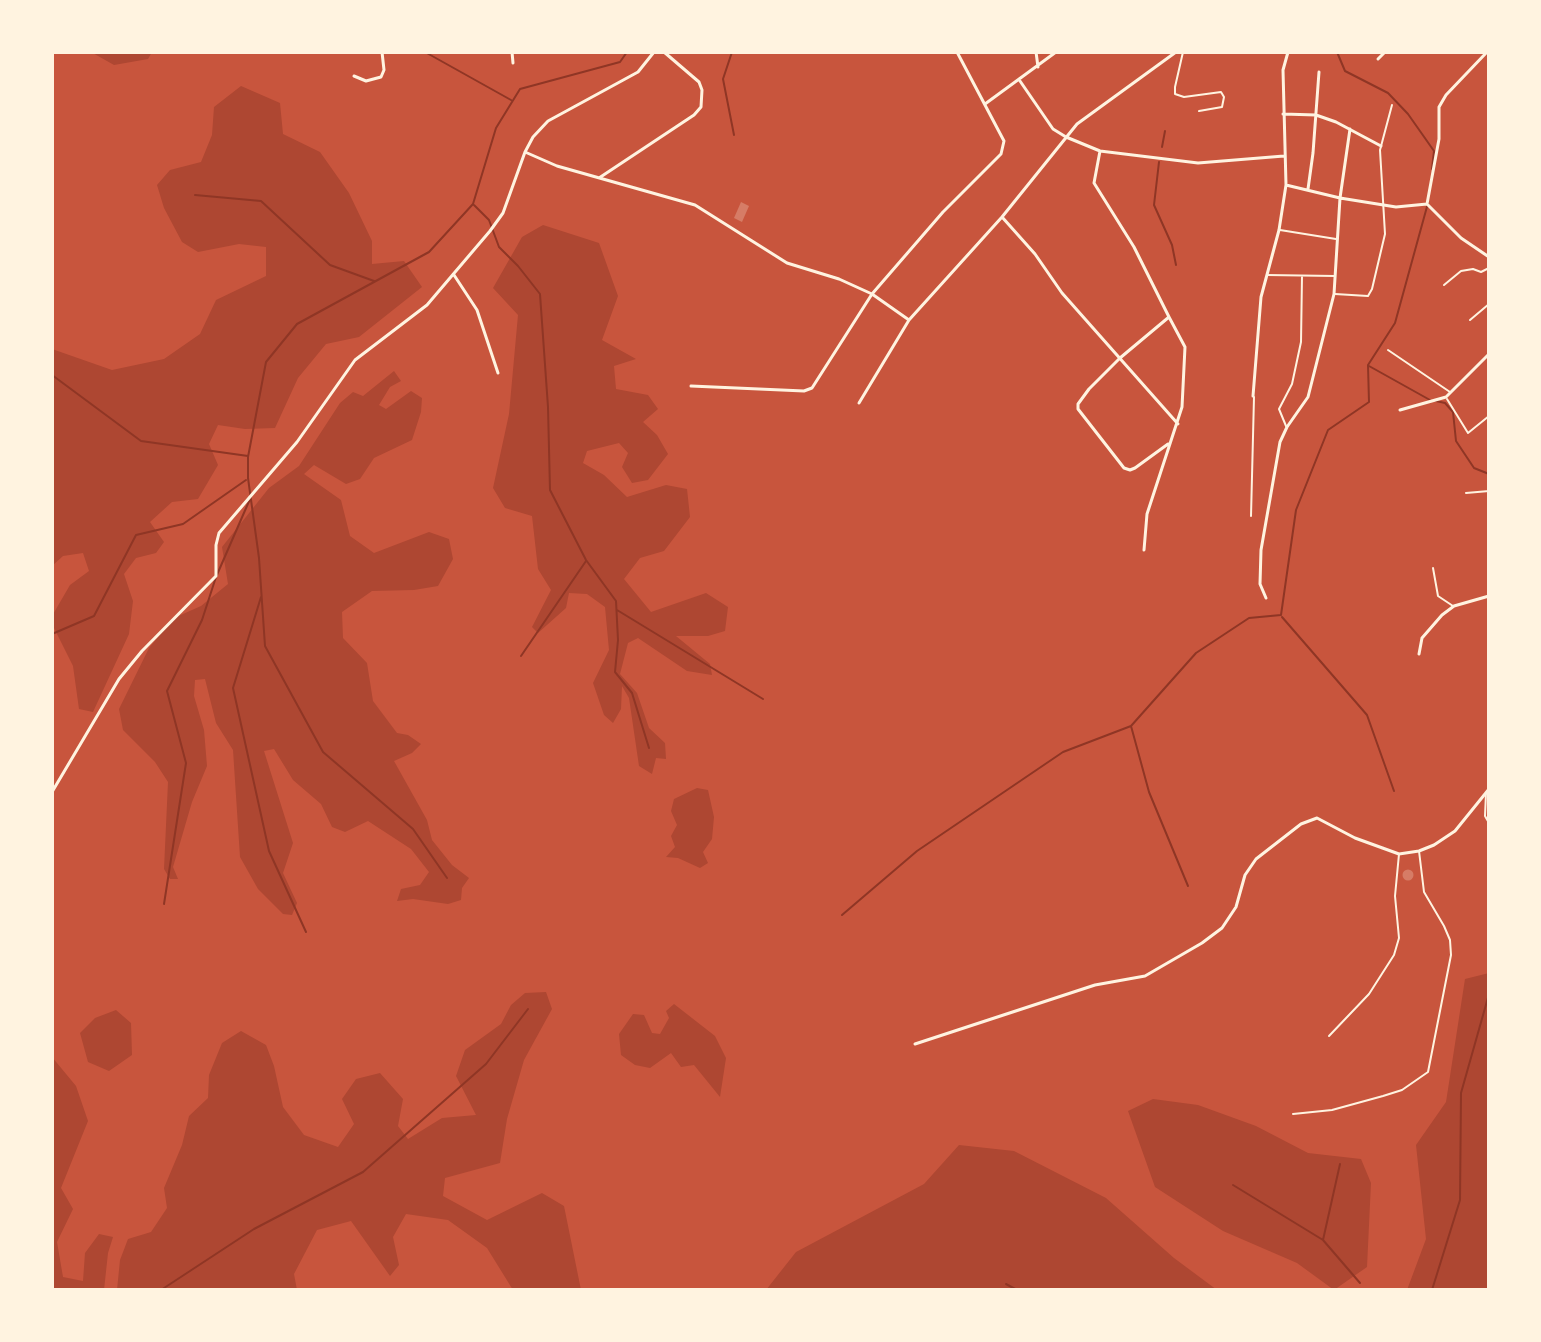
<!DOCTYPE html>
<html>
<head>
<meta charset="utf-8">
<style>
	body { margin:0 }
	#map { position:relative; width:1541px; height:1342px; overflow:hidden; background:#c8553d; font-family:Jost,sans-serif }
	canvas { display:block }
	.frame { position:absolute; inset:0; border:54px solid #fff3e0; pointer-events:none }
</style>
</head>
<body>
<div id="map">
<canvas width="1541" height="1342"></canvas>
<div class="frame"></div>
</div>
<script>
const c = document.querySelector('canvas').getContext('2d');
c.lineJoin = 'round';
function paint(path, color) { c.fillStyle = color; c.fill(path, 'evenodd'); }
const toPath = rows => new Path2D(rows.map(r => 'M' + r).join(''));
function stroke(path, color, width, dash) { c.strokeStyle = color; c.lineWidth = width; c.lineCap = dash ? 'butt' : 'round'; c.setLineDash(dash || []); c.stroke(path); }
paint(toPath([
	[91,52,152,52,148,59,114,65],
	[241,86,280,103,283,134,320,152,349,193,372,241,372,264,404,261,422,287,359,337,326,344,298,378,275,428,245,429,218,425,209,444,218,465,198,499,172,502,150,522,164,542,156,553,136,558,124,574,133,601,129,634,93,712,79,709,73,666,52,624,52,616,70,585,89,571,83,553,63,556,52,566,52,349,112,370,164,359,200,334,216,300,266,276,266,247,239,244,198,252,182,242,164,208,157,185,170,170,201,162,212,135,214,107],
	[543,225,599,243,618,296,602,340,636,359,614,366,616,389,648,395,658,409,643,422,657,435,668,454,648,480,632,483,622,467,628,453,619,443,587,451,583,463,604,475,627,497,666,485,687,489,690,517,664,551,640,558,624,579,651,612,706,593,728,607,725,631,708,636,676,636,710,664,712,675,687,671,638,638,628,643,620,674,637,693,649,728,665,743,666,759,656,758,652,774,639,766,629,698,622,686,621,709,613,723,604,715,593,683,609,650,605,607,587,594,569,593,566,608,538,633,532,627,551,590,538,569,532,516,505,508,493,488,509,414,518,315,493,288,522,237],
	[394,371,401,381,390,387,379,405,386,409,411,391,422,398,421,412,412,440,374,458,360,479,346,484,314,465,304,474,341,500,350,536,374,553,429,532,449,539,453,559,438,586,414,590,372,591,342,612,343,638,367,663,373,701,397,733,408,735,421,744,412,753,394,761,427,820,432,840,452,865,469,878,462,888,461,900,448,904,413,899,397,901,401,889,420,885,429,872,411,849,368,821,345,832,332,827,321,804,293,780,274,749,264,751,293,843,283,873,297,903,292,915,283,914,258,889,240,857,233,750,216,723,205,679,195,680,194,696,204,730,207,766,192,802,173,867,178,879,170,879,164,869,168,782,155,762,123,730,119,709,149,648,174,618,201,606,228,584,222,547,269,488,299,466,340,403,353,392,363,396],
	[697,788,708,790,714,817,712,839,703,852,708,863,700,868,678,858,666,857,675,847,671,836,677,825,671,811,674,799],
	[1489,973,1489,1290,1407,1290,1426,1239,1416,1145,1446,1102,1465,979],
	[546,992,552,1009,524,1060,507,1119,500,1163,445,1178,443,1196,487,1220,542,1193,564,1206,581,1290,513,1290,487,1248,448,1220,406,1214,393,1237,399,1265,390,1276,351,1221,317,1230,294,1274,297,1290,117,1290,120,1260,128,1239,151,1232,167,1208,164,1188,182,1145,189,1116,208,1098,209,1075,222,1043,241,1031,266,1045,274,1066,283,1107,304,1135,338,1147,354,1124,342,1099,356,1079,380,1073,403,1099,398,1126,408,1139,442,1118,476,1115,456,1076,465,1050,501,1024,511,1005,525,993],
	[674,1004,715,1036,726,1058,720,1097,694,1065,681,1067,671,1053,650,1068,635,1065,621,1055,619,1034,633,1014,644,1015,652,1033,660,1034,669,1018,666,1011],
	[116,1010,131,1023,132,1055,109,1071,88,1062,80,1033,95,1018],
	[52,1057,76,1086,88,1121,61,1188,73,1209,57,1242,63,1277,83,1281,85,1253,99,1234,113,1237,108,1253,104,1290,52,1290],
	[1153,1099,1198,1105,1256,1126,1308,1153,1361,1159,1371,1183,1367,1267,1334,1290,1297,1263,1223,1231,1155,1187,1128,1111],
	[959,1145,1014,1151,1106,1198,1174,1258,1217,1290,766,1290,796,1252,924,1184]
]), '#ae4732');
stroke(toPath([
	[425,52,511,100],
	[732,52,723,79,734,135],
	[1337,52,1345,71,1388,93,1408,114,1434,151,1432,169],
	[1162,147,1165,131],
	[1159,162,1154,205,1172,245,1176,265],
	[195,195,261,201,330,265,374,281],
	[474,205,489,220,499,247,518,266,540,294,548,407,550,490,586,560,616,601,618,640,615,672,632,693,649,748],
	[1369,366,1430,400],
	[52,375,141,441,248,456],
	[1436,401,1445,403,1453,412,1456,441,1474,468,1489,474],
	[261,597,233,688,269,851,306,932],
	[617,610,763,699],
	[1282,617,1367,715,1394,791],
	[52,634,94,616,136,535,183,524,246,480],
	[521,656,586,561],
	[1131,726,1149,792,1188,886],
	[447,878,413,829,323,752,265,646,259,558,248,478,248,457,266,362,297,324,429,252,473,204,496,128,520,89,620,62,627,52],
	[164,904,186,763,167,691,202,620,216,577,250,499],
	[842,915,917,851,1063,752,1131,726,1196,653,1249,618,1281,615,1296,510,1328,430,1369,402,1368,365,1395,323,1428,203],
	[1233,1185,1323,1240,1360,1283],
	[1323,1240,1340,1164],
	[1006,1284,1017,1290],
	[161,1290,254,1229,363,1172,486,1064,528,1009],
	[1432,1290,1460,1200,1461,1093,1489,994]
]), '#8f3625', 2);
paint(toPath([
	[741,202,749,206,742,222,734,218],
	'1402.5 875a5.5 5.5 0 1 1 11 0a5.5 5.5 0 1 1-11 0Z'
]), '#d67c66');
stroke(toPath([
	[1183,52,1175,87,1175,94,1184,97,1221,92,1224,97,1222,107,1199,111],
	[1280,230,1336,239],
	[1267,275,1335,276],
	[1444,285,1461,271,1473,269,1481,272,1489,268],
	[1335,294,1368,296,1372,289,1385,234,1380,150,1392,105],
	[1470,320,1489,304],
	[1388,350,1450,392],
	[1447,399,1468,433,1489,416],
	[1286,426,1279,409,1292,384,1301,342,1302,276],
	[1466,493,1489,491],
	[1251,516,1254,397],
	[1433,568,1438,596,1453,606],
	[1486,793,1485,816,1489,823],
	[1329,1036,1369,994,1394,955,1399,938,1395,896,1399,854],
	[1293,1114,1332,1110,1383,1096,1402,1090,1428,1072,1451,955,1450,940,1444,926,1424,892,1419,851]
]), '#fff3e0', 2);
stroke(toPath([
	[512,52,513,63],
	[1036,52,1038,67],
	[1378,59,1385,52],
	[354,76,366,81,381,77,384,70,382,52],
	[1020,81,1053,129,1066,137,1100,151,1198,163,1284,156],
	[985,104,1056,52],
	[1283,114,1316,115,1336,122,1381,146],
	[1100,151,1094,183,1134,247,1169,317,1120,358,1089,389,1078,404,1078,409,1124,468,1130,470,1135,468,1168,444],
	[525,152,557,166,695,205,787,263,839,279,872,294,909,320],
	[599,178,694,115,701,107,702,90,699,82,664,52],
	[1286,185,1340,198,1396,207,1427,204],
	[1308,189,1313,153,1319,72],
	[1427,204,1439,139,1439,107,1446,95,1487,52],
	[1427,204,1461,238,1489,257],
	[1002,217,1035,254,1062,293,1178,424],
	[454,275,477,310,498,373],
	[691,386,804,391,812,388,872,294,943,212,1001,154,1004,141,957,52],
	[1253,396,1261,297,1279,230,1286,185,1283,70,1288,52],
	[859,403,909,320,1002,217,1077,124,1176,52],
	[1400,410,1446,397,1489,354],
	[1144,550,1147,514,1182,407,1185,347,1169,317],
	[1266,598,1260,584,1261,550,1280,442,1287,427,1308,397,1334,294,1340,198,1350,129],
	[1419,654,1422,638,1442,615,1454,606,1489,596],
	[52,792,119,679,142,651,216,576,216,545,219,533,297,442,355,360,427,305,490,231,503,213,525,152,533,137,548,121,638,72,654,52],
	[915,1044,1095,985,1145,976,1202,943,1222,928,1236,907,1245,875,1256,859,1301,824,1317,818,1355,838,1399,854,1419,851,1434,845,1455,831,1489,789]
]), '#fff3e0', 3);
</script>
</body>
</html>
